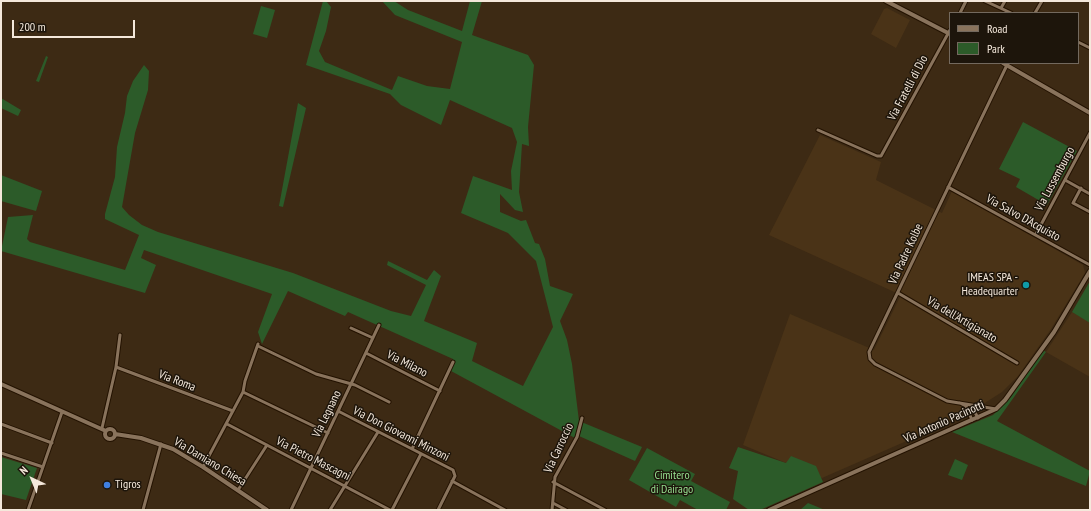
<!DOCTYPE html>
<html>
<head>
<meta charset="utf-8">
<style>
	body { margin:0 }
	#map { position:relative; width:1091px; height:511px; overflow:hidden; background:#3d2a14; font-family:"PT Sans Narrow",sans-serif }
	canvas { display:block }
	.frame { position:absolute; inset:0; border:2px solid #f4e8db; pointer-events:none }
	.legend { position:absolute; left:949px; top:12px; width:130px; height:52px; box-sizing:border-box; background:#1d150b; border:1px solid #73695e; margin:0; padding:5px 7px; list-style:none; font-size:12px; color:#f4e8db }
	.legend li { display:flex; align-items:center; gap:8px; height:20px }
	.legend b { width:20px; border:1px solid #73695e }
	.north { position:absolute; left:12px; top:459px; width:40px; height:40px; -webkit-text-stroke:3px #1d150b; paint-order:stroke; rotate:316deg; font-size:11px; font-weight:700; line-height:16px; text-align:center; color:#f4e8db }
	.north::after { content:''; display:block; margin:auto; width:14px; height:18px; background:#f4e8db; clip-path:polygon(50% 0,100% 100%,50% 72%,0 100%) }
	.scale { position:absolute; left:12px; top:20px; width:123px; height:18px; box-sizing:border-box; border:2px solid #f4e8db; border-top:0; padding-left:5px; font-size:12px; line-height:14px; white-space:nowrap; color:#f4e8db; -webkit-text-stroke:3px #1d150b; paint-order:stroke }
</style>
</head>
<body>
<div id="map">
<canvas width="1091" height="511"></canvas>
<div class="frame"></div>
<ul class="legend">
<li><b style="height:5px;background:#89735c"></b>Road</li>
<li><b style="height:11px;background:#2c5b29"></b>Park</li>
</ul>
<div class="north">N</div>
<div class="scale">200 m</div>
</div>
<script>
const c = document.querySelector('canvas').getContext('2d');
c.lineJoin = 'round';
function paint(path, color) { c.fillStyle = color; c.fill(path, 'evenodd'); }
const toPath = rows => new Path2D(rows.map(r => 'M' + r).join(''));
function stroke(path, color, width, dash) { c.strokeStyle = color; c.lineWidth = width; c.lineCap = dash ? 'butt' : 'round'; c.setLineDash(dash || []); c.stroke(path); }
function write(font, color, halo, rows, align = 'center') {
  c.font = font + ' "PT Sans Narrow",sans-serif'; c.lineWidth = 3; c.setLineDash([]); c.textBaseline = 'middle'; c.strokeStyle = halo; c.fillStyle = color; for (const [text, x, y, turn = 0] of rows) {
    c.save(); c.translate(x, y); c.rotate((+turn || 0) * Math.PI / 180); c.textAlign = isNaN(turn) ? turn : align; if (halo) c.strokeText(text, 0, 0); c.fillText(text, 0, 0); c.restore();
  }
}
paint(toPath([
	[887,8,910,20,896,48,871,34,884,9],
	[820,135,881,162,876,180,942,213,952,191,1083,265,1085,273,1051,329,1018,376,1002,392,966,415,822,478,743,445,790,314,874,350,901,295,769,235],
	[1072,312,1090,322,1090,377,1046,352]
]), '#4a3317');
paint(toPath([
	[323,1,326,1,331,7,326,31,319,51,325,62,392,90,398,76,427,86,450,89,462,42,395,15,382,1,394,1,408,10,462,31,470,1,482,1,472,35,528,55,534,65,528,127,529,146,522,144,519,192,523,212,515,210,500,194,500,212,521,221,526,220,535,243,539,244,545,259,550,286,573,294,560,321,567,340,572,364,579,421,642,447,635,461,579,436,575,438,451,371,453,359,348,312,345,316,288,291,262,344,258,332,272,294,144,250,141,258,156,265,145,293,1,251,8,217,33,215,27,239,30,242,125,270,139,235,105,219,105,214,115,177,117,147,125,113,127,96,133,81,144,65,149,71,148,90,135,133,122,207,129,215,142,225,158,232,293,273,391,311,411,316,426,285,387,265,388,261,427,280,434,270,441,276,424,321,477,343,472,361,523,386,553,327,536,261,508,233,461,213,473,176,512,190,511,171,517,142,512,128,450,100,441,125,401,105,390,94,306,65],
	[261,6,275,10,267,38,253,34],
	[46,56,48,57,39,82,36,81],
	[1,98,21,110,18,116,1,108],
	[298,103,306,108,283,207,279,206],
	[1023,122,1077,151,1047,205,1016,187,1020,179,999,169],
	[1,175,42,191,36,211,1,201],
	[1090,281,1090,323,1072,312],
	[1043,350,1046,352,997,421,1090,471,1086,486,952,432,993,415,1011,397],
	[738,447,786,463,791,456,816,466,823,482,760,510,749,510,733,499,738,471,729,468],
	[647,448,695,474,691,481,730,502,726,510,698,510,680,500,676,507,629,480],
	[1,457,37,468,26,500,1,494],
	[955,459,968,465,962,480,948,475],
	[808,503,825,510,800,510]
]), '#2c5b29');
const minor = toPath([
	[985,1,1011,13],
	[1001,8,1005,1],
	[960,13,966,1],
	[1035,13,1042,1],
	[1078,42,1090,48],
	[818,130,877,156,881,156,950,30],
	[1065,180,1090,194],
	[948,187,1090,265],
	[1081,188,1073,203,1090,212],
	[1036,234,1090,133],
	[898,293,1017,363],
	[351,328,373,338],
	[258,346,316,374,355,385,389,402],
	[366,353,440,391],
	[116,367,233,411],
	[243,392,328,433],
	[960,403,966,406,972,420],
	[971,405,978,418],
	[996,409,947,401,875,364,870,359,869,352,1008,63],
	[338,411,453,470,455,476,438,510],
	[1,424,52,443],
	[227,424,390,510],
	[102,428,116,367,120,335],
	[412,449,453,362],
	[1,453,43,467],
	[203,467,243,392,245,381,258,344],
	[452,481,505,510],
	[553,482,605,510],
	[238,490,267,445],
	[553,503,566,510],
	[28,510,62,412],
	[143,510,161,444],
	[291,510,379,325],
	[330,510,378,432],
	[392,510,421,454],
	[552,510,555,477,577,437,582,418]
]);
const tertiary = toPath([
	[886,1,950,34],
	[1003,63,1090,113],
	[1,384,106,431],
	'105 434a5 5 0 1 1 10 0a5 5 0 1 1-10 0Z',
	[115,434,141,438,173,449,203,467,267,510],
	[769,510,996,409,1005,400,1054,332,1090,271]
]);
stroke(minor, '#231200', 5);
stroke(tertiary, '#231200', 6);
stroke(minor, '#89735c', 3);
stroke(tertiary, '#89735c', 4);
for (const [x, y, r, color] of [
	[1026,285,4,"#0f9aa8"],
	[107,485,4,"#3f7fe0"]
]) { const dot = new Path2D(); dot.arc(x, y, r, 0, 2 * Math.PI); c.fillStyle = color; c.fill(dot); stroke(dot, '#1d150b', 1.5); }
write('12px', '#f4e8db', '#1d150b', [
	["Via Fratelli di Dio",908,88,-62],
	["Via Lussemburgo",1055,179,-62],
	["Via Salvo D'Acquisto",1023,218,29],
	["Via Padre Kolbe",906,254,-65],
	["Via dell'Artigianato",962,320,30],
	["Via Milano",407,364,27],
	["Via Roma",177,381,21],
	["Via Legnano",327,414,-64],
	["Via Antonio Pacinotti",944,422,-24],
	["Via Don Giovanni Minzoni",401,434,27],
	["Via Carroccio",559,448,-65],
	["Via Pietro Mascagni",313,459,27],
	["Via Damiano Chiesa",210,462,31]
]);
write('12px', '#f4e8db', '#1d150b', [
	["IMEAS SPA -",1018,278],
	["Headequarter",1018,292],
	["Tigros",115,485,"left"]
], 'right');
write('12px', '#96df90', '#1d150b', [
	["Cimitero",672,476],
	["di Dairago",672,490]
]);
</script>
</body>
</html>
